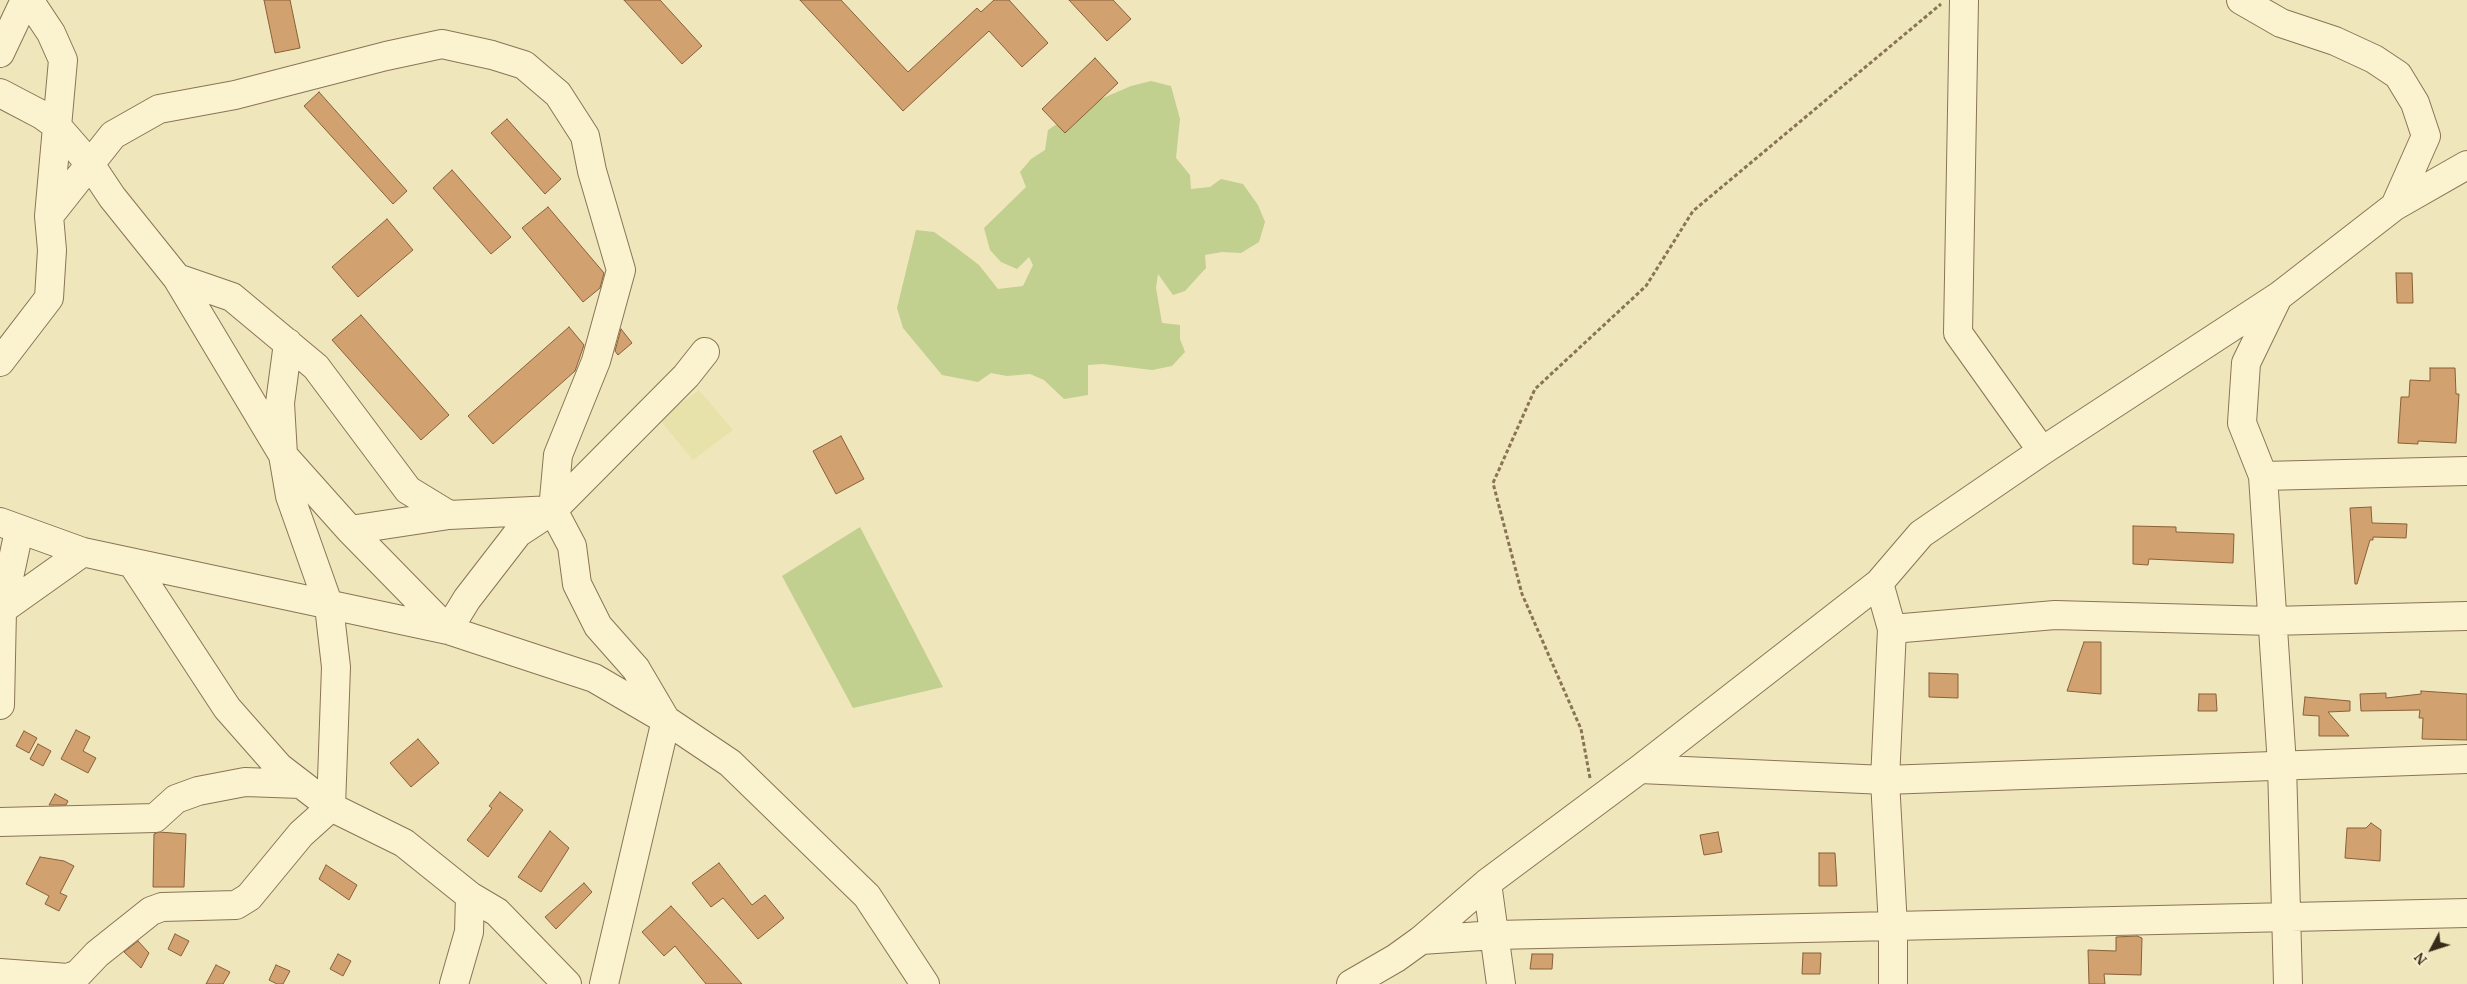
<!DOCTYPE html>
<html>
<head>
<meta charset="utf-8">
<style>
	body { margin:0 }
	#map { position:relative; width:2467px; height:984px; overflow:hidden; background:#f0e6bc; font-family:"PT Serif",serif }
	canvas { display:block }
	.north { position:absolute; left:2407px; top:924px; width:50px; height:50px; -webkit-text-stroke:4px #f7efcc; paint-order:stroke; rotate:230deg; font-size:14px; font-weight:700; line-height:20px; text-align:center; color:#372b1a }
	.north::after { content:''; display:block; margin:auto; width:18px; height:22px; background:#372b1a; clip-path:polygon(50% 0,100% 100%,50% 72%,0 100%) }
</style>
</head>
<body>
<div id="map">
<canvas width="2467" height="984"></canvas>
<div class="north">N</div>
</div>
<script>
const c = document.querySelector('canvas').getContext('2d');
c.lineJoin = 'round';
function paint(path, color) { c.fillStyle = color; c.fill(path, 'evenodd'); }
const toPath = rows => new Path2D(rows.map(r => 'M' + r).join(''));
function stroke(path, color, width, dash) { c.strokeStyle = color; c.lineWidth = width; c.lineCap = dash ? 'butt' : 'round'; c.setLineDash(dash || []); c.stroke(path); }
paint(toPath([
	[699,390,733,430,693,460,659,419]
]), '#e6e2a9');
paint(toPath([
	[1151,81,1171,86,1180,119,1176,158,1190,175,1191,189,1210,187,1221,179,1243,184,1258,205,1265,222,1259,242,1241,253,1222,252,1205,255,1206,268,1185,291,1173,295,1158,274,1156,288,1162,323,1180,325,1180,339,1185,352,1172,366,1152,370,1103,364,1088,365,1088,395,1064,399,1044,380,1030,374,1007,376,991,373,978,382,942,375,903,328,897,308,916,230,934,232,954,246,979,265,998,289,1023,286,1033,265,1029,257,1017,269,1001,262,990,250,984,228,1026,187,1020,172,1031,159,1045,150,1048,130,1080,108,1131,86],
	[860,527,943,687,853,708,782,576]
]), '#c1cf8f');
const building = toPath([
	[264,0,290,0,300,48,275,53,264,0],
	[624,0,660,0,702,46,682,64,624,0],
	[800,0,841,0,908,72,977,8,981,12,994,0,1009,0,1048,43,1022,67,989,31,903,111,800,0],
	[1069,0,1113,0,1131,19,1107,41,1069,0],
	[1095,58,1118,83,1065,133,1042,109,1095,58],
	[319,92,407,191,393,204,304,106,319,92],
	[507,119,561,179,545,194,491,133,507,119],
	[452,170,511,237,491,254,433,188,452,170],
	[548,207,604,273,600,288,583,302,522,228,548,207],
	[387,219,413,250,358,297,332,267,387,219],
	[2396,273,2412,273,2413,303,2397,303,2396,273],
	[361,315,449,415,421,440,332,340,361,315],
	[569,327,584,345,575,371,493,444,468,416,569,327],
	[621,329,632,343,618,355,615,351,621,329],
	[2430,368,2455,368,2456,394,2459,394,2456,443,2418,441,2418,444,2398,443,2401,397,2409,397,2410,380,2430,381,2430,368],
	[841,436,864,479,836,494,813,451,841,436],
	[2371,507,2372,523,2407,524,2406,538,2373,537,2373,540,2370,540,2357,584,2355,584,2350,508,2371,507],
	[2133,526,2176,527,2176,532,2234,534,2233,563,2149,559,2148,565,2133,564,2133,526],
	[2084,642,2101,642,2101,694,2067,691,2084,642],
	[1929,673,1958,674,1958,698,1929,697,1929,673],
	[2421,691,2467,694,2467,740,2422,739,2423,718,2419,718,2420,710,2361,711,2360,694,2386,693,2386,698,2421,694,2421,691],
	[2199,694,2216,694,2217,711,2198,711,2199,694],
	[2305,697,2350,701,2350,711,2328,712,2349,736,2319,736,2319,716,2303,715,2305,697],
	[76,730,90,737,83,751,96,758,88,773,61,759,76,730],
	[24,731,37,738,29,753,16,746,24,731],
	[418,739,439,763,411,787,390,763,418,739],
	[38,744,51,751,43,766,30,759,38,744],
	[500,792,523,810,488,857,467,840,492,808,489,806,500,792],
	[55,794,68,801,66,805,49,805,55,794],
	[2371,823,2381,830,2380,861,2345,858,2347,828,2366,828,2371,823],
	[550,831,569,848,541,892,518,877,550,831],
	[159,832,186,834,184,887,153,887,154,834,159,832],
	[1718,832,1722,852,1704,855,1700,835,1718,832],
	[1819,853,1835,853,1837,886,1819,886,1819,853],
	[40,857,64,861,74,866,60,893,67,896,59,911,45,904,49,896,26,884,40,857],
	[719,863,752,905,765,895,784,918,758,939,723,898,711,907,692,883,719,863],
	[326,865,357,885,349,900,319,879,326,865],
	[584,883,592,892,556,929,545,917,584,883],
	[671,906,717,956,742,984,706,984,675,946,664,956,642,932,671,906],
	[175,934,189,941,181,956,168,949,175,934],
	[2137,936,2142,938,2141,975,2104,974,2105,984,2089,984,2088,950,2116,951,2116,937,2137,936],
	[138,941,149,953,141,968,124,952,138,941],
	[1803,953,1821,953,1820,974,1802,974,1803,953],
	[338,954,351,961,343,976,330,969,338,954],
	[1532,954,1553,954,1552,969,1530,969,1532,954],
	[216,965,230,972,223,984,206,984,216,965],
	[276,965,290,971,283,984,277,984,269,980,276,965]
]);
paint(building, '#d1a16f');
stroke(building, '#896039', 1);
const minor = toPath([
	[29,0,51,33,63,60,49,216],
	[1964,0,1958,333,2042,451],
	[2241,0,2281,23,2335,41,2374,59,2398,75,2415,103,2426,136,2395,206],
	[0,53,25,0],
	[0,93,42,115,56,125,90,164,112,197,177,278,232,297,316,367,408,490,449,515,553,510,572,546,577,584,598,626,636,669,666,720,604,984],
	[177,278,283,455,350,530,448,630,467,599,518,533,553,510,686,376,705,352],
	[2278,297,2246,363,2242,423,2263,476,2282,765,2288,984],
	[0,362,49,298,52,250,49,216,113,135,159,109,235,95,386,56,442,44,492,55,524,65,558,94,585,136,592,171,621,270,596,361,558,455,553,510],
	[2263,476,2467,471],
	[0,522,83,552,132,563,227,708,279,767,331,807,404,843,470,896,497,912,567,984],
	[350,530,449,515],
	[1879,583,1892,629,1885,780,1893,927,1893,984],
	[0,611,83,552,448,630,594,678,666,720,730,763,867,896,925,984],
	[1892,629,2055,615,2271,621,2467,616],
	[0,705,2,610,19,531],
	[1640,769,1885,780,2467,759],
	[0,822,155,818,176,799,198,791,245,782,301,784],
	[1487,883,1501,984],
	[1421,940,1496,935,2467,913],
	[0,973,68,978,78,974,97,954,151,911,162,907,236,905,249,897,301,834,331,807,336,667,329,606,290,496,283,455,280,403,288,343],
	[454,984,469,932,470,896],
	[1351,984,1396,958,1421,940,1487,883,1640,769,1879,583,1921,534,2042,451,2279,296,2395,206,2467,165]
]);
stroke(minor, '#897554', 30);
stroke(toPath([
	[1590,778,1581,729,1522,594,1493,483,1535,389,1646,286,1693,211,1941,4]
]), '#897554', 3, [4, 2.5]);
stroke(minor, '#fbf2cf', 28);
</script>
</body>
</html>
